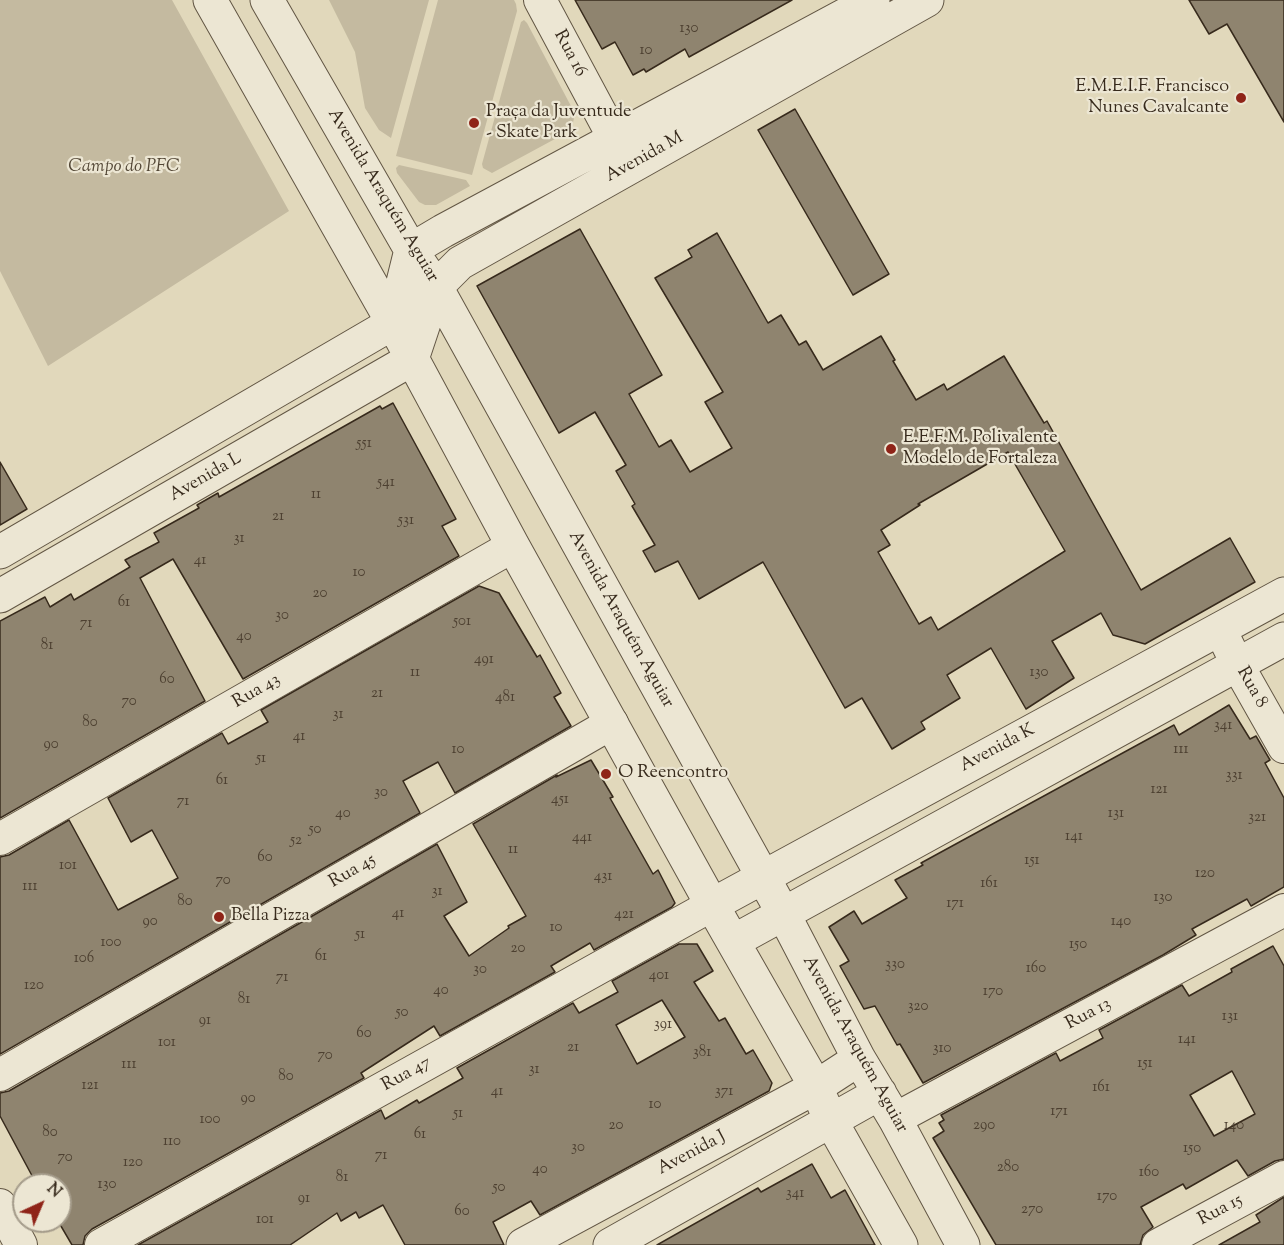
<!DOCTYPE html>
<html>
<head>
<meta charset="utf-8">
<style>
	body { margin:0 }
	#map { position:relative; width:1284px; height:1245px; overflow:hidden; background:#e1d8bb; font-family:"Sorts Mill Goudy",serif }
	canvas { display:block }
	.north { position:absolute; left:12px; top:1173px; width:60px; height:60px; box-sizing:border-box; background:#ece6d3; border:2px solid #a49b8a; border-radius:50%; rotate:44deg; font-size:16px; font-weight:700; line-height:24px; text-align:center; color:#372a1c }
	.north::after { content:''; display:block; margin:auto; width:21px; height:27px; background:#8f2418; clip-path:polygon(50% 0,100% 100%,50% 72%,0 100%) }
</style>
</head>
<body>
<div id="map">
<canvas width="1284" height="1245"></canvas>
<div class="north">N</div>
</div>
<script>
const c = document.querySelector('canvas').getContext('2d');
c.lineJoin = 'round';
function paint(path, color) { c.fillStyle = color; c.fill(path, 'evenodd'); }
const toPath = rows => new Path2D(rows.map(r => 'M' + r).join(''));
function stroke(path, color, width, dash) { c.strokeStyle = color; c.lineWidth = width; c.lineCap = dash ? 'butt' : 'round'; c.setLineDash(dash || []); c.stroke(path); }
function write(font, color, halo, rows, align = 'center') {
  c.font = font + ' "Sorts Mill Goudy",serif'; c.lineWidth = 4.5; c.setLineDash([]); c.textBaseline = 'middle'; c.strokeStyle = halo; c.fillStyle = color; for (const [text, x, y, turn = 0] of rows) {
    c.save(); c.translate(x, y); c.rotate((+turn || 0) * Math.PI / 180); c.textAlign = isNaN(turn) ? turn : align; if (halo) c.strokeText(text, 0, 0); c.fillText(text, 0, 0); c.restore();
  }
}
paint(toPath([
	[0,0,172,0,289,211,48,366,0,271],
	[329,0,429,0,391,138,379,130,365,108,355,52],
	[438,0,514,0,516,4,517,11,472,175,396,156],
	[524,20,527,23,572,108,574,118,572,127,566,133,492,173,483,168,482,164,521,22],
	[399,165,466,180,470,186,436,205,425,205,419,202,397,173,396,168]
]), '#c4baa0');
const building = toPath([
	[575,0,792,0,689,57,685,49,646,72,644,69,633,75,615,42,602,49,575,0],
	[1189,0,1284,0,1284,122,1227,24,1209,34,1189,0],
	[795,109,889,274,853,295,758,130,795,109],
	[580,229,662,375,629,394,659,447,671,440,690,472,732,448,705,402,723,392,655,278,692,257,688,250,717,233,768,323,781,315,799,345,806,341,823,370,881,336,895,360,893,361,916,400,944,384,947,390,1004,356,1044,423,1047,421,1141,590,1230,538,1255,582,1145,644,1113,635,1101,613,1052,641,1074,678,1026,709,991,648,947,675,960,698,921,722,925,729,892,749,862,698,845,708,763,562,699,599,678,561,655,572,643,551,655,545,632,506,635,504,616,471,626,465,595,412,559,433,477,286,580,229],
	[1008,452,1065,551,938,630,931,617,919,624,878,552,890,545,881,530,920,505,918,504,1008,452],
	[393,403,456,519,442,526,459,556,243,679,173,559,140,578,205,701,0,818,0,621,45,597,50,607,71,594,74,600,130,567,125,560,159,542,154,533,199,508,197,505,218,493,219,497,380,406,382,409,393,403],
	[0,462,27,509,0,525,0,462],
	[479,586,499,593,537,657,540,655,561,693,554,697,571,726,455,793,438,762,403,781,420,813,0,1054,0,857,9,855,69,820,118,910,178,878,152,830,131,842,108,798,222,733,228,744,268,722,261,710,479,586],
	[1229,705,1250,739,1256,736,1270,760,1265,763,1284,798,1284,887,1251,906,1247,899,1192,929,1196,935,1163,955,923,1083,900,1044,897,1045,875,1006,864,1009,840,966,849,961,829,927,854,911,862,924,907,898,895,880,923,865,921,863,1174,725,1179,735,1229,705],
	[591,760,613,797,610,798,653,874,658,870,675,903,672,907,594,950,590,943,551,966,555,972,440,1036,434,1026,361,1073,364,1078,92,1229,85,1236,83,1245,72,1245,58,1221,60,1221,60,1185,37,1185,0,1116,0,1093,9,1091,437,844,467,902,444,916,469,956,509,928,508,926,526,916,473,824,557,775,556,777,591,760],
	[679,944,697,944,713,971,694,982,719,1021,725,1018,746,1054,753,1050,772,1083,769,1091,540,1215,531,1201,493,1222,504,1245,405,1245,383,1205,359,1218,356,1212,341,1221,337,1213,290,1245,138,1245,381,1110,385,1119,417,1100,419,1103,463,1078,457,1068,573,1003,579,1013,618,992,612,981,679,944],
	[662,1000,685,1037,637,1064,616,1025,662,1000],
	[1273,946,1284,966,1284,1159,1275,1161,1248,1176,1237,1160,1186,1189,1183,1184,1141,1207,1153,1227,1143,1235,1140,1245,996,1245,933,1138,944,1131,939,1123,944,1120,941,1115,1056,1053,1060,1061,1103,1038,1099,1030,1182,985,1189,996,1232,972,1231,969,1273,946],
	[1232,1071,1255,1114,1214,1136,1190,1095,1232,1071],
	[812,1164,831,1198,845,1190,875,1245,657,1245,758,1188,761,1192,812,1164],
	[1284,1197,1284,1245,1219,1245,1260,1222,1256,1215,1284,1197]
]);
paint(building, '#8f846f');
stroke(building, '#372a1c', 1.5);
const minor = toPath([
	[540,0,615,140],
	[1220,629,1237,664,1284,747],
	[0,839,513,546],
	[0,1075,612,723],
	[895,1119,1284,910],
	[0,1205,21,1245],
	[101,1245,712,905],
	[1158,1245,1284,1177]
]);
const tertiary = toPath([
	[210,0,393,323,513,546,712,905,816,1087,831,1121,901,1245],
	[267,0,411,250,436,287,783,913,859,1059,895,1119,963,1245],
	[0,552,393,323,411,250,443,231,873,0],
	[0,596,412,359,436,287,460,263,927,0],
	[712,905,1284,594],
	[734,941,1284,639],
	[523,1245,816,1087,859,1059],
	[610,1245,880,1093]
]);
stroke(minor, '#625644', 34);
stroke(tertiary, '#625644', 35);
stroke(minor, '#ece6d3', 32);
stroke(tertiary, '#ece6d3', 33);
for (const [x, y, r, color] of [
	[1241,98,6,"#8f2418"],
	[474,123,6,"#8f2418"],
	[891,449,6,"#8f2418"],
	[606,774,6,"#8f2418"],
	[219,917,6,"#8f2418"]
]) { const dot = new Path2D(); dot.arc(x, y, r, 0, 2 * Math.PI); c.fillStyle = color; c.fill(dot); stroke(dot, '#ece6d3', 2); }
write('15px', '#4d4031', null, [
	["130",689,29],
	["10",646,51],
	["551",364,444],
	["541",386,483],
	["11",316,495],
	["21",278,517],
	["531",406,521],
	["31",239,539],
	["41",200,561],
	["10",359,573],
	["20",320,594],
	["61",124,603],
	["30",282,616],
	["501",462,622],
	["71",86,624],
	["40",244,637],
	["81",47,646],
	["491",484,660],
	["11",415,673],
	["130",1039,673],
	["60",167,680],
	["21",377,694],
	["481",505,698],
	["70",129,702],
	["31",338,715],
	["80",90,723],
	["341",1223,726],
	["41",299,737],
	["90",51,745],
	["10",458,750],
	["111",1181,750],
	["51",261,759],
	["331",1234,776],
	["61",222,781],
	["121",1159,790],
	["30",381,793],
	["451",560,800],
	["71",183,802],
	["40",343,814],
	["131",1116,814],
	["321",1257,818],
	["50",315,830],
	["141",1074,837],
	["441",582,838],
	["52",296,841],
	["11",513,850],
	["60",265,858],
	["151",1032,861],
	["101",68,866],
	["120",1205,874],
	["431",603,877],
	["70",223,881],
	["161",989,884],
	["111",30,887],
	["31",437,892],
	["130",1163,898],
	["80",185,902],
	["171",955,904],
	["41",398,914],
	["421",624,915],
	["90",150,922],
	["140",1121,922],
	["10",556,928],
	["51",360,935],
	["100",111,943],
	["150",1078,945],
	["20",518,949],
	["61",321,957],
	["106",84,959],
	["330",895,965],
	["160",1036,969],
	["30",480,970],
	["401",659,976],
	["71",282,978],
	["120",34,986],
	["40",441,991],
	["170",993,992],
	["81",244,1000],
	["320",918,1007],
	["50",402,1013],
	["131",1230,1017],
	["91",205,1021],
	["391",663,1025],
	["60",364,1034],
	["141",1187,1040],
	["101",167,1043],
	["21",573,1048],
	["310",942,1049],
	["381",702,1053],
	["70",325,1056],
	["151",1145,1064],
	["111",129,1065],
	["31",534,1070],
	["80",286,1077],
	["121",90,1086],
	["161",1101,1088],
	["41",497,1092],
	["371",724,1092],
	["90",248,1099],
	["10",655,1105],
	["171",1059,1112],
	["51",458,1114],
	["100",210,1120],
	["20",616,1126],
	["290",984,1126],
	["140",1234,1126],
	["80",50,1133],
	["61",420,1135],
	["110",172,1142],
	["30",578,1148],
	["150",1192,1149],
	["71",381,1156],
	["70",65,1158],
	["120",133,1163],
	["280",1008,1168],
	["40",540,1170],
	["160",1149,1173],
	["81",342,1178],
	["130",107,1185],
	["50",499,1188],
	["341",795,1194],
	["170",1107,1197],
	["91",304,1199],
	["270",1032,1210],
	["60",462,1212],
	["101",265,1220]
]);
write('18px', '#372a1c', '#ece6d3', [
	["Rua 16",569,54,62],
	["Avenida M",645,158,-29],
	["Avenida Araquém Aguiar",382,196,59],
	["Avenida L",206,478,-30],
	["Avenida Araquém Aguiar",620,620,61],
	["Rua 8",1251,688,60],
	["Rua 43",257,692,-30],
	["Avenida K",998,749,-28],
	["Rua 45",353,872,-30],
	["Rua 13",1089,1015,-28],
	["Avenida Araquém Aguiar",854,1045,61],
	["Rua 47",407,1075,-29],
	["Avenida J",692,1154,-28],
	["Rua 15",1221,1211,-28]
]);
write('18px', '#372a1c', '#ece6d3', [
	["E.M.E.I.F. Francisco",1229,88,"right"],
	["Nunes Cavalcante",1229,109,"right"],
	["Praça da Juventude",486,113],
	["- Skate Park",486,134],
	["E.E.F.M. Polivalente",903,439],
	["Modelo de Fortaleza",903,460],
	["O Reencontro",618,774],
	["Bella Pizza",231,917]
], 'left');
write('italic 18px', '#534736', '#ece6d3', [
	["Campo do PFC",124,168]
]);
</script>
</body>
</html>
